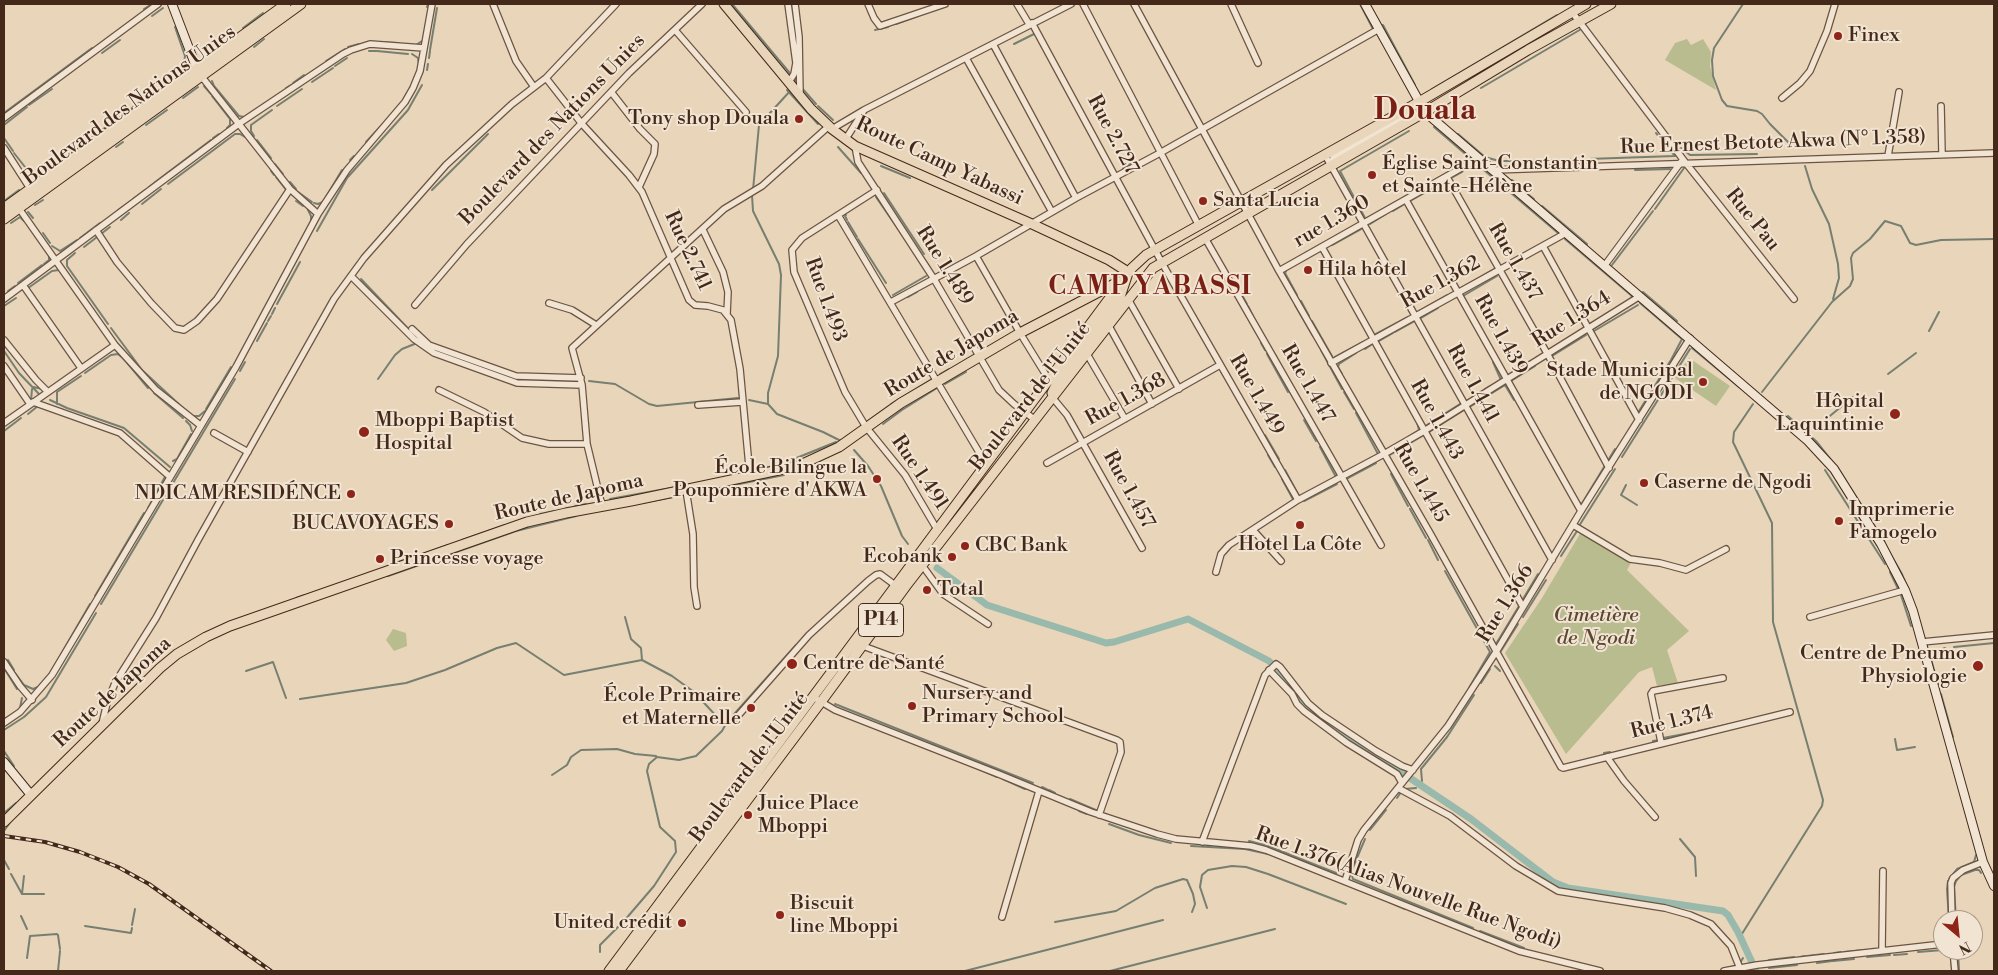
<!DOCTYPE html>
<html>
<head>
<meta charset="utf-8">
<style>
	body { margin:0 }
	#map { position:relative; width:1998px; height:975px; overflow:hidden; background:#e9d5b9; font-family:"Libre Bodoni",serif }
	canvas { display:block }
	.frame { position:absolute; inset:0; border:5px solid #44291a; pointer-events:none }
	.north { position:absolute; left:1933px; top:910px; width:50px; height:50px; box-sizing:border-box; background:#f1e4d2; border:1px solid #ac9988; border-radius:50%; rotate:152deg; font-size:14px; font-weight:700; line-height:20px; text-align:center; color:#44291a }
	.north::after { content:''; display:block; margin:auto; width:18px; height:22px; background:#8f2418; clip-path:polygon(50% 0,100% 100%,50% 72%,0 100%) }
</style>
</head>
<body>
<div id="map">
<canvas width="1998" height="975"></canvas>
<div class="frame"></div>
<div class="north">N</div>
</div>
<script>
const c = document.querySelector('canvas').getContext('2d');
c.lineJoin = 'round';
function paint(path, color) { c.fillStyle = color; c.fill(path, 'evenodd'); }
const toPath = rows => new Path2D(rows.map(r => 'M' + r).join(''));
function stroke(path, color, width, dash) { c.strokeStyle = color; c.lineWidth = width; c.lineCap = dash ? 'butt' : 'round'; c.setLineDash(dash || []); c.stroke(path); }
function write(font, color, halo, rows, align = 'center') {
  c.font = font + ' "Libre Bodoni",serif'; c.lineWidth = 4; c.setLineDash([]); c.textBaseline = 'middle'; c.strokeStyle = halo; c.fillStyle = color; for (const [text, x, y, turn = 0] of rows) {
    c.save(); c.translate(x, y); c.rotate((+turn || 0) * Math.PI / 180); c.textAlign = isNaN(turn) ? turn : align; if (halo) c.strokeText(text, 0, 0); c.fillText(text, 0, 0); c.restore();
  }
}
paint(toPath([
	[1687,39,1691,45,1703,39,1711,52,1710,66,1716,90,1665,60,1675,43],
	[1689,358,1730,386,1716,406,1675,378],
	[1584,527,1633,559,1627,570,1689,631,1667,650,1678,683,1657,686,1652,667,1639,672,1566,754,1505,653,1542,598],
	[393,629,406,633,407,646,394,651,386,640]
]), '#b9bc8e');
stroke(toPath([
	[732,4,778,59],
	[1360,4,1373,29],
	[1743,4,1714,48,1712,60,1713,76,1722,100,1727,106,1757,111,1762,114,1770,124,1794,148],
	[427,7,428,4],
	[144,9,152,4],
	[152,16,163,8],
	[794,21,796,41],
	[896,24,918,16],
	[1383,25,1415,85],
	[243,28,263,13],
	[875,30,888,27],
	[376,42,398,43],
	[1014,44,1034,34],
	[416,45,422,41],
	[254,47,264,39],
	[348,47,359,44],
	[430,50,437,8],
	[369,51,376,51],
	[377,51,408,54],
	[102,53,120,40],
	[412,54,418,58,419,64],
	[429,58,430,51],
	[779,60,798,83],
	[326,61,345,49],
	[335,66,347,58],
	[427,70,428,64],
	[172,79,183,72,185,56,175,27],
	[212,81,214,86,239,116,244,117],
	[312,82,333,68],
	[293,83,304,75],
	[204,86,211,94],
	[161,87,171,80],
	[801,87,816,104],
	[286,88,291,85],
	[1481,88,1583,28],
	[1432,89,1557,15],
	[787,90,818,124],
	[153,93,159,89],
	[212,96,230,119,230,125,227,128],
	[183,98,198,87],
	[29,105,52,89],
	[277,106,302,89],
	[818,106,833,120],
	[4,113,92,48],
	[4,125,27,107],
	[146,125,167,110],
	[1434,127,1470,158],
	[1656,133,1675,156],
	[1458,134,1485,157,1499,161],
	[254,136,251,131,251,125,272,110],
	[4,138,13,151],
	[213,138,219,134],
	[257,140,271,158],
	[366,142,380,127],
	[116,147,123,142],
	[838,147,861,173],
	[1681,148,1690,155,1757,154],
	[14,153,25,167],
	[350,160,354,156],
	[1503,161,1523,161],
	[1529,161,1675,156],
	[275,164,283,174],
	[1478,165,1558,233],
	[881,166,910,178],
	[1805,166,1812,189,1829,224,1838,264,1839,278,1833,299],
	[1123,168,1133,163],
	[1635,170,1670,169],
	[271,171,274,175],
	[276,177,287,191],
	[1453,177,1462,172],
	[35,179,151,94],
	[1512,180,1519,186],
	[290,182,296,189],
	[154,183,211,140],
	[168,184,235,134,240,134,245,137],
	[149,187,153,184],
	[432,190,488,134],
	[753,190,759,125,791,90],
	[298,192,312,202],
	[1525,192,1534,199],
	[884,193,924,254],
	[1654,194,1660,186],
	[752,195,753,211,779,264,781,275,778,356,768,393,768,404,777,414,823,432,841,441],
	[876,197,903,236],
	[133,199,145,190],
	[4,201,19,190],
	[296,201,303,206],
	[1410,201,1442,183],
	[314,203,318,204,323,202,342,170],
	[142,204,161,189],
	[35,205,43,200],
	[1542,206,1587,244],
	[1655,209,1684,168],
	[118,210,130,202],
	[308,210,311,216,311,222],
	[1393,211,1403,205],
	[28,212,33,218],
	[846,215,845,216,847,220],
	[1365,218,1340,171,1409,131],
	[1365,219,1463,164],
	[121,220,129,213],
	[1635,220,1652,196],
	[848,222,857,237],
	[11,223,20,217,24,221],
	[1370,224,1386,214],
	[317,231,347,178,408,110,422,85],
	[43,233,50,243],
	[80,238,100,223],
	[858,239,886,283],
	[1565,239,1632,296,1631,298],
	[1332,245,1361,229],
	[52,246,60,251,77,240],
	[84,247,110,227],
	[75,253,67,260,67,266,108,324],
	[44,264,49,260,49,254],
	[1612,265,1653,211],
	[1286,271,1285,273,1297,295],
	[1453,278,1459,289,1494,269],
	[361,279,418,339],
	[18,283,42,265],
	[1235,283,1247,304],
	[8,291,15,286],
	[24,291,52,271,59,270],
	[1643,292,1677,321],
	[893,295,926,276],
	[1463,296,1497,276],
	[908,297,917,292],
	[1301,301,1309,316],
	[277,304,300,262],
	[1295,305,1313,336],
	[4,306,16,298],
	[1248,306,1253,316],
	[1417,312,1447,295],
	[272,314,275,308],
	[1421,318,1438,308],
	[268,321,271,316],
	[1312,321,1333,358],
	[111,328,142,370,183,408],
	[1594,331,1638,305],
	[1929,331,1939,312],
	[1395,332,1413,322],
	[1374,335,1408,317],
	[257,341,267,323],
	[1379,341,1393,333],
	[1261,343,1265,350],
	[1692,348,1739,387],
	[1365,349,1371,345],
	[1272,350,1277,358],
	[1321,350,1342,389],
	[4,351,19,373,39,394],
	[1267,354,1288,392],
	[1552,356,1586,335],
	[1335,357,1363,342],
	[464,361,519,380],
	[1493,362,1501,380],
	[240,371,245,362],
	[85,373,111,355,118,354,124,359,148,388],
	[940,374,949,369],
	[1342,374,1338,367,1339,364,1356,353],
	[1888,374,1916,353],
	[378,379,395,355,402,349,417,343],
	[551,381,573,381],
	[589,381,615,384,649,404,657,406,738,398],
	[1511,381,1535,366],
	[945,384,966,372],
	[33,387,43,389],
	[1485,389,1490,386],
	[1344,392,1354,409],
	[1762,392,1832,302,1850,286,1853,279,1851,258,1853,253,1870,239,1885,221,1901,226,1910,243,1916,245,1941,240,1994,239],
	[154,393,183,418],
	[57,396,57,392,81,376],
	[50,400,67,408,124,428,170,467],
	[749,400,768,404],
	[31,401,32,389],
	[1467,401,1481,392],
	[57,404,57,397],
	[891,404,932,379],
	[1471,406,1505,385,1514,400],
	[206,409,231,367],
	[1639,411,1671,360,1682,339,1640,303],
	[1356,413,1378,454],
	[28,414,38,406],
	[192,416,199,416,205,411],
	[1788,416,1817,442,1832,461],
	[1304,420,1316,441],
	[186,421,190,425,192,431],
	[868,421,890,405],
	[883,424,902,410,937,388],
	[1427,425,1460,404],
	[1814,429,1853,397],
	[4,431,21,418],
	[1429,432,1464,410],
	[1265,435,1279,459],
	[1408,437,1419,430,1417,422],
	[1320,447,1336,477,1335,477],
	[854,450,868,466,881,486,902,536,908,544],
	[1268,455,1275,467],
	[1388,456,1424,435],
	[1622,457,1690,349],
	[173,461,177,459,191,434],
	[789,461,836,442],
	[766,468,776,465],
	[1285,470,1299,496],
	[1825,470,1885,564],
	[1391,474,1408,506],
	[1282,479,1294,501],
	[1346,479,1376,463],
	[1626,485,1621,495,1637,505],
	[689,494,784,475],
	[610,499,682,486],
	[1304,501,1337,484],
	[1579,502,1581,505,1615,449],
	[642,503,683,495],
	[575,506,586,504],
	[148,508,166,475],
	[1410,509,1426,538],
	[540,514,554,511],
	[1579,526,1615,469],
	[462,540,505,525],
	[1428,540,1438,560],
	[1888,550,1902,574,1914,604],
	[426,553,448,545],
	[1561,556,1577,531],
	[390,565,413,557],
	[1445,571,1490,652,1469,688],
	[1890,572,1901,595,1911,626],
	[388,576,516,531,576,516],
	[95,596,144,513],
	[296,598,305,595],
	[1523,599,1538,574],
	[101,604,235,379],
	[625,617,631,639,641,648,642,660],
	[1523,617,1546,580],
	[1494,644,1496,644,1519,606],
	[1954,647,1994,643],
	[4,652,4,653],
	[1499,654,1518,624],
	[8,660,14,670],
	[1495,666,1500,671],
	[4,668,17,689],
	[246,671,273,662,286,698],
	[15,673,24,685,33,689,38,687],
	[49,675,90,604],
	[1481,683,1490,669],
	[1939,688,1931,659,1940,650,1945,648],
	[1941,694,1953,737],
	[300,699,406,683,445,670,497,648,516,643,564,675,642,660,672,676,694,692,718,718,727,722],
	[835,704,1033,783],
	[20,708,22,698],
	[4,719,10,716],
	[4,730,24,717,46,697,96,613],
	[1698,731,1735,723],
	[1663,738,1695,732],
	[1895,739,1897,750,1915,747],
	[1653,741,1659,740],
	[4,751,14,766],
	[1604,753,1610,752],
	[974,767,997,777],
	[552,775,567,765,571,757,581,750,617,749,635,754,656,756],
	[1003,779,1025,789],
	[1422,781,1421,769,1447,737,1474,695],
	[1042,787,1048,790],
	[1405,789,1416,788],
	[1049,790,1055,793],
	[1397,798,1401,792],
	[1070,799,1098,811],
	[1378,808,1383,803],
	[1079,811,1087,814],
	[4,813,16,803],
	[1109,824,1139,835,1171,843],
	[1370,830,1386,810],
	[4,831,11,821],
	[1365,839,1351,872,1353,879,1473,928],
	[1680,839,1695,857,1696,876],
	[1249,841,1268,846,1336,873,1342,871,1345,867],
	[1191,846,1245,849,1268,854],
	[4,860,9,869],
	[11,874,22,894],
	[1949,879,1957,869,1974,862,1976,855],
	[1948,881,1947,889,1949,920],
	[22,894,44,894],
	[22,894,24,876],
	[1389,902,1405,909],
	[1207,908,1200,887,1202,875,1208,870,1232,866,1246,867,1268,874,1346,904],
	[21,916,27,929],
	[1956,920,1954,887,1956,881,1961,875,1975,870,1979,870,1981,873],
	[1055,922,1116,911,1155,888,1183,879,1187,880,1193,894,1195,904,1192,912],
	[132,925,135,909],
	[85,926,131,933,132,928],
	[1480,931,1524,948],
	[58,935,60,949],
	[1740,937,1822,806,1823,800,1773,622,1772,523,1733,442,1734,432,1753,404],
	[1479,938,1488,942],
	[1947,950,1951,955,1952,971],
	[1958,950,1959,971],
	[600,952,600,945,624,921,654,886,676,852,675,841,660,827,647,771,649,764,657,757,679,760,696,756,722,731,727,722,796,645],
	[1844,952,1864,950],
	[1918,952,1943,950],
	[1834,953,1841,952],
	[1894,955,1907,954],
	[1807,956,1824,954],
	[1800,957,1805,956],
	[1867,957,1890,955],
	[27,958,30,936,57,934],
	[1769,960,1794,957],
	[1833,961,1854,959],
	[1740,963,1743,958],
	[1817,963,1832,961],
	[1731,967,1737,965],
	[1769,968,1797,965],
	[58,971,60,951],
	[965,971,1163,920],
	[1110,971,1275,929]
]), '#767f71', 2);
stroke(toPath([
	[937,568,987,605,1106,643,1114,642,1188,619,1269,661,1288,682,1307,709,1471,819,1553,882,1568,888,1723,911,1728,915,1738,932,1756,971]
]), '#98b9ab', 7);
const street = toPath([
	[493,4,516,61,534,87],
	[788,4,796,63,794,74,789,82],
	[795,4,799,37,800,95],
	[868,4,874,18,880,26,945,4],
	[1017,4,1029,24],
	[1083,4,1199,226],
	[1134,4,1279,271,1430,533,1561,767,1563,768,1790,712],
	[1231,4,1258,63],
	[1572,12,1685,162,1794,299],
	[1032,23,1162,263,1298,500,1384,454,1424,431,1640,296],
	[675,30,746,112],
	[993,44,1076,198],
	[966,58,1052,212],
	[202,77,290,189,318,214],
	[546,78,582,124,629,175,642,192,689,300,695,305,708,306,723,310,731,320,740,369,750,477],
	[612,93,640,129,655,144,654,154,639,187],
	[1782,98,1800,83,1810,71,1827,31,1835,4],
	[1941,106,1942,154],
	[1411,112,1415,114,1414,117,1336,161,1333,159,1333,157,1411,112],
	[4,118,158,4],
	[832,129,864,110,1071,4],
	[845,140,863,112],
	[855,146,858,162,934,279,999,390,1014,404,1034,419],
	[4,148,31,190],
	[1325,155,1552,560],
	[1888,156,1899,92],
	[1494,170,1994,153],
	[1447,177,1548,355,1609,468],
	[877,190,802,238,792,250,794,272,845,392,866,427,905,475,938,531],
	[1406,200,1581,511],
	[18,207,115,345,156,390,200,425],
	[838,215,986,464],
	[96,230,117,262,151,303,175,328,184,330,197,321,217,299,290,189],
	[703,230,723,272,728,292,727,314],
	[1205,238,1381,545],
	[1543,246,1639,420],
	[1322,247,1523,607],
	[976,256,1020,333,1049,380],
	[1605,265,1681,162],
	[1279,271,1479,158],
	[351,276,414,339,434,353,517,383,582,385],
	[23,285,81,368],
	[4,299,240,123,343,54,351,50,370,44,424,48],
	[1128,299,1179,389],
	[891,302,976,256,1076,198,1160,153,1379,29],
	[549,303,572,310,596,325],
	[415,305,467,244,629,73,702,4],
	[1109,326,1152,404],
	[412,329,429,345,516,376,581,378],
	[4,340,36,380,48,392],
	[1087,354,1125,419],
	[1331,363,1566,233],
	[4,366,30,404],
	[439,390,484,412,522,438,549,444,587,444,602,506],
	[1052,397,1067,415,1142,548],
	[33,402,120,433,169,476],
	[698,405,742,402],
	[4,423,115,345],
	[214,433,248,452],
	[587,444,582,385,572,348,724,209,762,186,829,126],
	[1047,463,1220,365],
	[686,490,693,534,694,587,697,606],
	[1573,525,1630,559,1660,563,1686,570,1726,549],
	[1253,530,1281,561],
	[922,565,943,594,988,624],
	[1216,572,1221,554,1229,545,1298,500],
	[1810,617,1905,590],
	[1922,642,1994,635],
	[863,646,1117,740,1120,742,1121,752,1099,815],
	[4,662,20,686,32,700],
	[1269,670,1292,694,1297,704,1304,711,1347,743,1397,774,1402,783],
	[813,697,835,710,1001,775,1091,812,1157,834,1176,839,1251,846,1266,850,1519,951,1600,971],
	[736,718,809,635,868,581,876,575,880,574,895,585],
	[4,723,20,712,52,675,236,367,318,214,347,170,405,102,413,88,420,71,432,4],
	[102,724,107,703,115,683,156,618,198,540,334,299,364,258,446,165,512,104,546,78,616,4],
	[1661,742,1651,694,1653,691,1723,678],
	[1607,757,1624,781,1655,817],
	[1398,788,1450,816,1516,866,1558,891,1665,908,1690,915,1711,924,1731,946,1741,971],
	[1202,842,1265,675,1276,664,1280,667,1308,703,1322,715,1376,751,1402,766,1413,770],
	[1345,881,1358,840,1364,830,1448,726,1496,652,1581,511,1690,338],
	[1002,917,1039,791],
	[1952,920,1951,883,1953,878,1963,870,1983,862],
	[1882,950,1883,871],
	[1953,950,1955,971],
	[1724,971,1757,965,1943,944]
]);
const secondary = toPath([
	[172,4,198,72],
	[1365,4,1425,112,1808,441,1834,469,1881,544,1905,590,1913,611,1983,862,1994,886],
	[4,762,31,795]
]);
const primary = toPath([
	[724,4,811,109,832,129,855,146,1032,224,1109,260,1128,272],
	[4,208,286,4],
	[4,219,301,4],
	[1052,393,1059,379,1120,297,1128,273],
	[4,822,160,668,177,654,206,637,230,626,527,522,566,513,631,501,798,466,839,447,901,403,1020,333,1118,282],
	[609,971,1132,268,1146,255,1419,102,1586,4],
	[619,971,821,702,906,586,1153,268,1425,112,1528,50,1611,4]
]);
stroke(street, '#6d5442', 8);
stroke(secondary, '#44291a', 10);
stroke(primary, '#44291a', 11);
stroke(street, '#f1e4d2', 5.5);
stroke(secondary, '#f1e4d2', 8);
stroke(primary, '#e9d5b9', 9);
const rail = toPath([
	[4,836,45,842,80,852,118,867,149,884,271,971]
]);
stroke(rail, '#44291a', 4);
stroke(rail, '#f1e4d2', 2, [5.5]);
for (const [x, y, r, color] of [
	[1838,36,5,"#8f2418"],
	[799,119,5,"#8f2418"],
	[1372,175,5,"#8f2418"],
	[1203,201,5,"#8f2418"],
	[1308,270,5,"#8f2418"],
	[1703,382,5,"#8f2418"],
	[1895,414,6,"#8f2418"],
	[364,432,6,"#8f2418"],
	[877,479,5,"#8f2418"],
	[1644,483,5,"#8f2418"],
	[351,494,5,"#8f2418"],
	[1839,521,5,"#8f2418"],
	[449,524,5,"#8f2418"],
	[1300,525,5,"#8f2418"],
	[965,546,5,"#8f2418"],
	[952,557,5,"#8f2418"],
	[380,559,5,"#8f2418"],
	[927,590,5,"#8f2418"],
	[792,664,6,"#8f2418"],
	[1978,666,6,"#8f2418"],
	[912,706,5,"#8f2418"],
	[751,708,5,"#8f2418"],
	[748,815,5,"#8f2418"],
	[780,915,5,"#8f2418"],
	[682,923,5,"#8f2418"]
]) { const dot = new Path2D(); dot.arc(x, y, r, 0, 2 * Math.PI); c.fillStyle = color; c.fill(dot); stroke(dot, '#f1e4d2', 2); }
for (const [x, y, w] of [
	[881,620,45]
]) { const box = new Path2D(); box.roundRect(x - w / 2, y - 16.5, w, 33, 4); c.fillStyle = '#f1e4d2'; c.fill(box); stroke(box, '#44291a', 1); }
write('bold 19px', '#44291a', null, [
	["P14",881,620]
]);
write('20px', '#44291a', '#f1e4d2', [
	["Finex",1848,36],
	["Tony shop Douala",789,119,"right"],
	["Église Saint-Constantin",1382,164],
	["et Sainte-Hélène",1382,187],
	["Santa Lucia",1213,201],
	["Hila hôtel",1318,270],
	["Stade Municipal",1693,371,"right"],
	["de NGODI",1693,394,"right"],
	["Hôpital",1884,402,"right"],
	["Laquintinie",1884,425,"right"],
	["Mboppi Baptist",375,421],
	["Hospital",375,444],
	["École Bilingue la",867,468,"right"],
	["Pouponnière d'AKWA",867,491,"right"],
	["Caserne de Ngodi",1654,483],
	["NDICAM RESIDÉNCE",341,494,"right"],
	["Imprimerie",1849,510],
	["Famogelo",1849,533],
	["BUCAVOYAGES",439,524,"right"],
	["Hotel La Côte",1300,545,"center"],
	["CBC Bank",975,546],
	["Ecobank",942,557,"right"],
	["Princesse voyage",390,559],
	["Total",937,590],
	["Centre de Pneumo",1967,654,"right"],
	["Physiologie",1967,677,"right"],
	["Centre de Santé",803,664],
	["Nursery and",922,694],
	["Primary School",922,717],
	["École Primaire",741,696,"right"],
	["et Maternelle",741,719,"right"],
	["Juice Place",758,804],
	["Mboppi",758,827],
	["Biscuit",790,904],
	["line Mboppi",790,927],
	["United crédit",672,923,"right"]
], 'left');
write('20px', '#44291a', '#f1e4d2', [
	["Boulevard des Nations Unies",130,106,-36],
	["Boulevard des Nations Unies",553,130,-46],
	["Rue 2.727",1112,135,62],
	["Rue Ernest Betote Akwa (N° 1.358)",1773,143,-2],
	["Route Camp Yabassi",939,162,25],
	["Rue Pau",1752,220,51],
	["rue 1.360",1332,222,-30],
	["Rue 2.741",687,251,65],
	["Rue 1.437",1514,262,60],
	["Rue 1.489",944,266,58],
	["Rue 1.362",1441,283,-29],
	["Rue 1.493",825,300,70],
	["Rue 1.364",1572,320,-32],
	["Rue 1.439",1500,335,61],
	["Route de Japoma",952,354,-31],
	["Rue 1.447",1307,384,60],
	["Rue 1.441",1472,384,61],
	["Rue 1.449",1256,395,60],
	["Boulevard de l'Unité",1031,397,-52],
	["Rue 1.368",1126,400,-29],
	["Rue 1.443",1436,420,61],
	["Rue 1.491",919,473,56],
	["Rue 1.445",1420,483,60],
	["Rue 1.457",1128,490,61],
	["Route de Japoma",569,498,-13],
	["Rue 1.366",1506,604,-58],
	["Route de Japoma",113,693,-43],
	["Rue 1.374",1672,723,-14],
	["Boulevard de l'Unité",750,768,-53],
	["Rue 1.376(Alias Nouvelle Rue Ngodi)",1408,889,20]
]);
write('italic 20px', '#5b4631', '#f1e4d2', [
	["Cimetière",1596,616],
	["de Ngodi",1596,639]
]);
c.letterSpacing = '1px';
write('bold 25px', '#7a1f14', '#f1e4d2', [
	["CAMP YABASSI",1150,288]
]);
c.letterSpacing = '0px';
write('bold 30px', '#7a1f14', '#f1e4d2', [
	["Douala",1425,112]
]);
</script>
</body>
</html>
